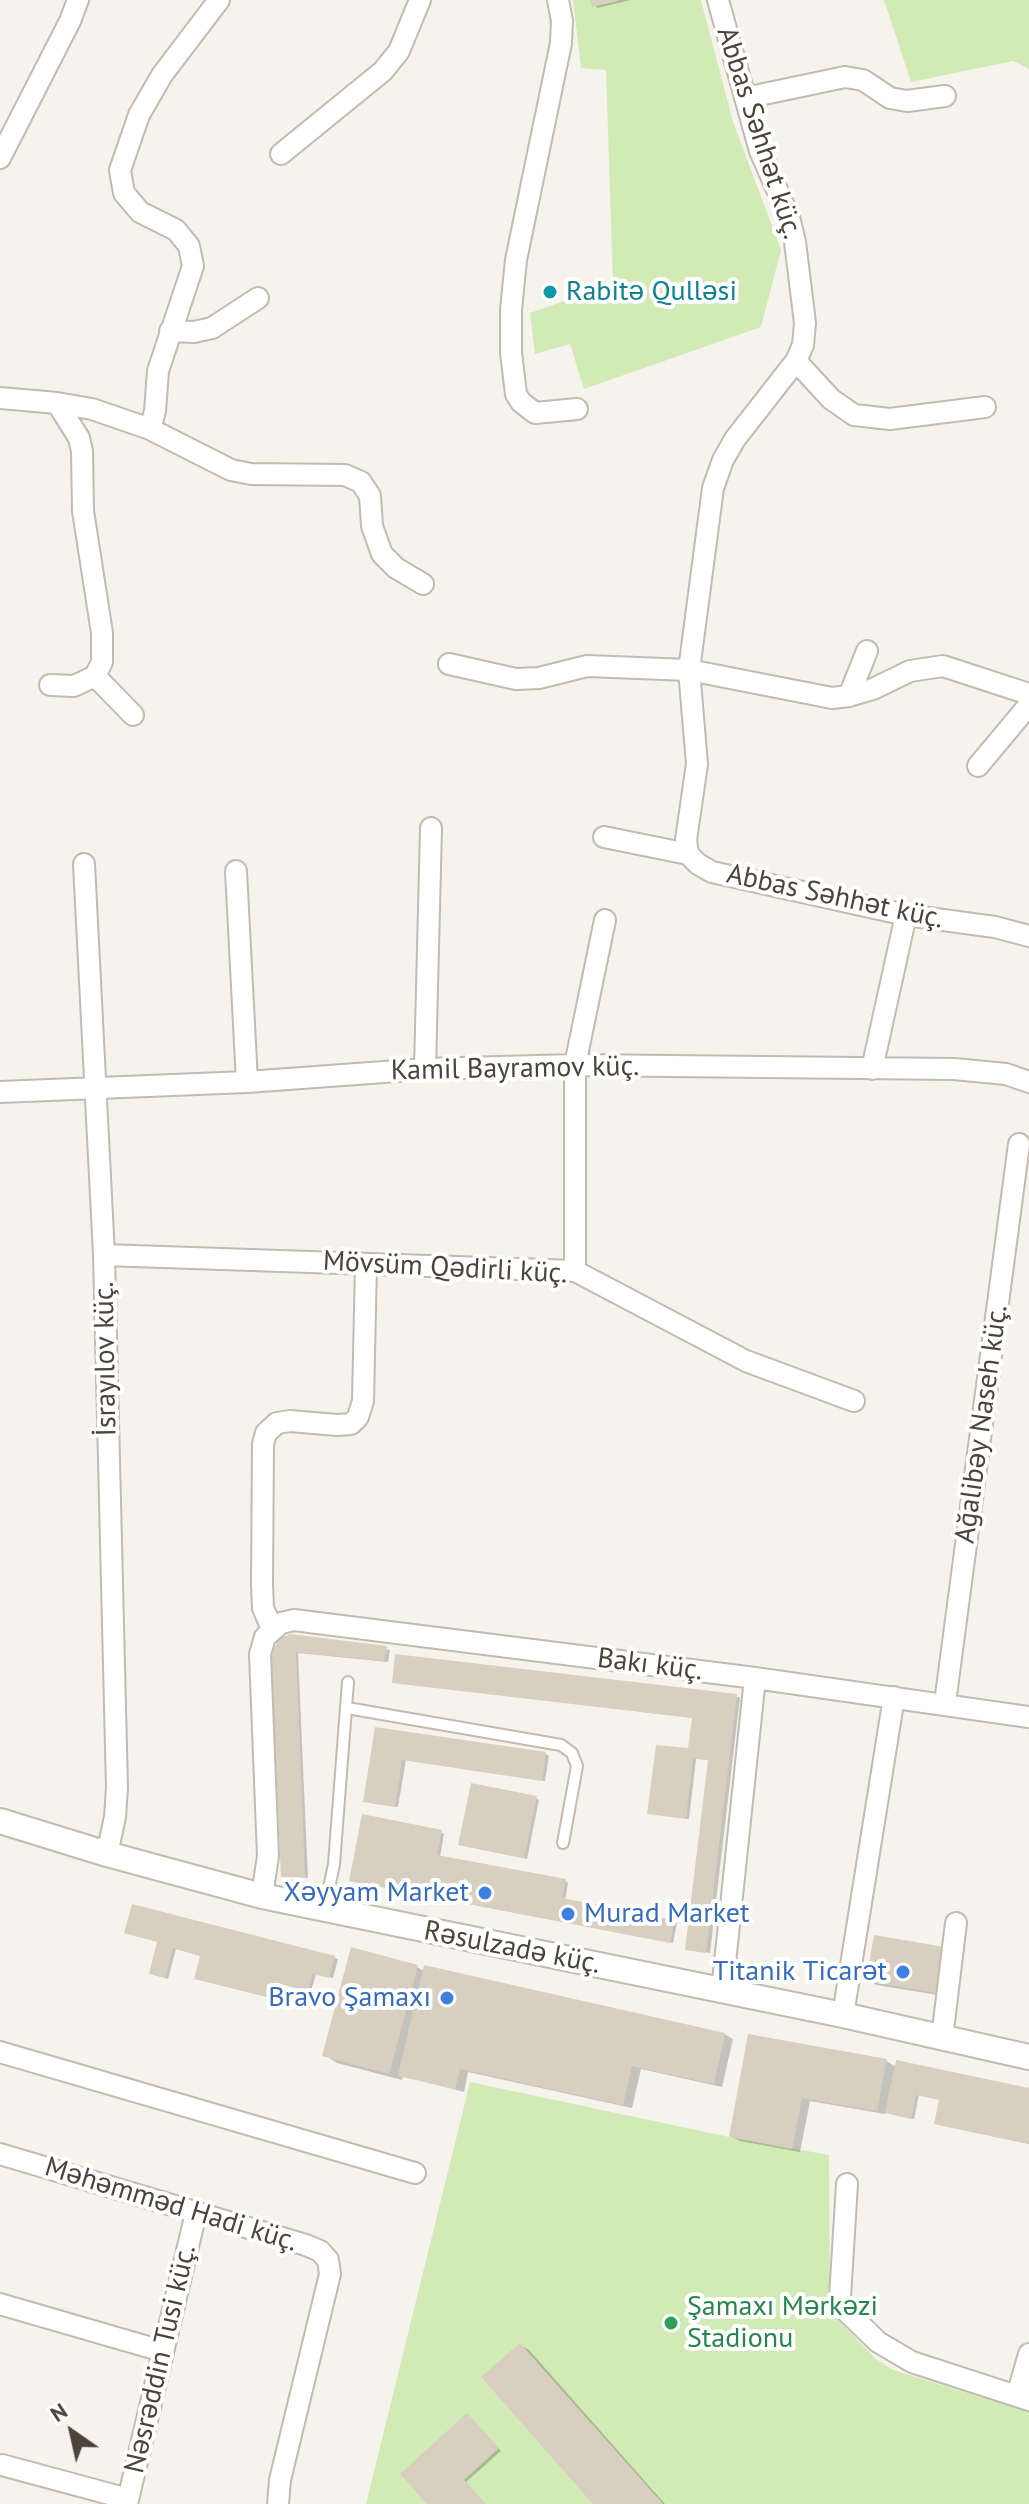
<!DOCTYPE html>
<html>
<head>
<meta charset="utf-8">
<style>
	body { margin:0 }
	#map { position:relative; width:1029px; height:2504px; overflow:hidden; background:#f6f3ec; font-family:"PT Sans",sans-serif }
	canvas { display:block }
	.north { position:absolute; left:32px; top:2392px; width:80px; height:80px; -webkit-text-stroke:6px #fff; paint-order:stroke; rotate:326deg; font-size:22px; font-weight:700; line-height:32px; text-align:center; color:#4b4439 }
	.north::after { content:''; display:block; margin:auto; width:28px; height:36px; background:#4b4439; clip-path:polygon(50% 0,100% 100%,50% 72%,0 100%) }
</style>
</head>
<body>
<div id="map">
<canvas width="1029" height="2504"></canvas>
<div class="north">N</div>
</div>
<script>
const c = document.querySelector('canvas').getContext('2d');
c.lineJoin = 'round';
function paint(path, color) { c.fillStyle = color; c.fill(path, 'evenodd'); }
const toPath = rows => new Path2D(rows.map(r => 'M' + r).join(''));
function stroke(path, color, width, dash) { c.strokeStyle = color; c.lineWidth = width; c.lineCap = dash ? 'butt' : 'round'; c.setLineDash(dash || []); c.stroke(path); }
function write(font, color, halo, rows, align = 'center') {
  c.font = font + ' "PT Sans",sans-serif'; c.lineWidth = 8; c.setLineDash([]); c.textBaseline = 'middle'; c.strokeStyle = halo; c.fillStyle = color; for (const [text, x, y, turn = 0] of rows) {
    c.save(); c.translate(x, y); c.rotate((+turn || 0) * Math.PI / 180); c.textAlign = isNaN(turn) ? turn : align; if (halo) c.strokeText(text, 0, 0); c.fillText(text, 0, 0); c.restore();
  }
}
paint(toPath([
	[573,0,701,0,733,122,781,250,761,327,584,389,570,344,535,354,530,313,613,284,606,70,581,68],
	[884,0,1029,0,1029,69,1013,61,911,82],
	[470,2082,729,2137,829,2155,830,2299,836,2318,876,2359,893,2370,1029,2412,1029,2504,366,2504]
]), '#d2eab5');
paint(toPath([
	[592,0,631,0,597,8],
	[291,1636,390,1650,388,1662,298,1653,308,1878,283,1876],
	[394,1682,740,1697,710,1953,687,1949,710,1760,696,1759,689,1819,649,1813,690,1750,694,1718],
	[376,1729,546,1754,549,1756,545,1781,406,1760,398,1807,369,1803,365,1801],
	[536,1798,539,1800,527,1859,464,1846],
	[441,1832,444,1834,440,1857,565,1881,568,1883,565,1901,673,1922,677,1923,673,1943,355,1882],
	[159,1942,334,1958,338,1959,333,1978,316,1974,311,1991,275,1982,271,1998,200,1980,202,1956,176,1949,168,1979,154,1975],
	[944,1949,944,1996,876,1985,868,1980],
	[417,1967,424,1971,724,2034,733,2039,722,2087,641,2069,632,2108,468,2072,464,2092,403,2076,402,2080,337,2063,325,2055],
	[749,2037,886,2061,897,2067,1029,2090,1029,2144,939,2125,936,2123,941,2100,919,2095,914,2119,886,2112,885,2114,810,2101,800,2152,740,2141,731,2136],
	[520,2345,529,2350,665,2504,595,2504],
	[468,2415,501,2451,466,2482,485,2504,430,2504]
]), '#0003');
paint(toPath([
	[590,0,618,0,618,1,592,7],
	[290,1634,387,1646,384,1661,296,1652,305,1877,281,1877,271,1654,279,1639],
	[395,1654,737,1694,706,1953,685,1950,708,1760,693,1758,686,1819,647,1814,656,1745,688,1748,692,1718,392,1683],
	[375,1727,546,1752,542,1781,402,1760,395,1807,363,1802],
	[471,1783,537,1796,524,1858,458,1845],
	[362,1814,442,1830,437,1855,566,1879,562,1898,674,1920,670,1943,349,1881],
	[132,1904,335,1956,329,1978,312,1974,308,1991,272,1982,267,1997,194,1979,200,1956,173,1948,165,1978,149,1974,157,1942,124,1933],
	[874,1935,944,1947,936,1993,866,1981],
	[351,1947,418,1965,389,2074,322,2056],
	[424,1965,725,2033,714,2084,632,2066,623,2105,460,2069,455,2089,398,2076],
	[748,2034,887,2059,877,2111,802,2098,792,2149,729,2137],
	[896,2060,1029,2088,1029,2144,934,2124,939,2100,916,2095,911,2119,885,2113],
	[520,2343,558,2386,663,2504,593,2504,481,2377],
	[467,2413,499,2448,464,2480,486,2504,427,2504,400,2474]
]), '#d8cfc1');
const service = toPath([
	[347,1708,561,1745,572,1753,577,1766,563,1843],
	[325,1908,334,1864,348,1682]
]);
const minor = toPath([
	[558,0,562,21,561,43,516,260,511,310,511,353,516,394,521,402,535,413,577,409],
	[718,0,760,151,789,217,795,242,805,323,803,345,796,361,735,439,723,460,713,488,689,670,697,764,686,840,688,854,698,864,712,872,906,915,995,927,1029,936],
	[745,98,845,77,863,80,890,98,907,101,945,96],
	[281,154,383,71,399,51,420,0],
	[0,158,70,21,78,0],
	[170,331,194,332,212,328,258,298],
	[796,361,831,399,854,415,890,419,985,407],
	[0,398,57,403,92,409,150,429,231,470,251,474,345,475,361,482,370,496,372,526,382,554,396,568,423,584],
	[150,429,155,411,158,371,193,266,189,246,176,230,140,212,124,193,120,170,139,115,162,75,219,0],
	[449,664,516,679,539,678,587,666,689,670,832,698,849,696,873,689,910,671,943,666,1029,694],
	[95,676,133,715],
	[50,685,74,686,95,676,102,662,102,633,83,511,82,451,79,438,57,403],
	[849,696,867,651],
	[978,766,1029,705],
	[604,837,688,854],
	[84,864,104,1255,117,1788,115,1817,107,1854],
	[236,871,247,1082],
	[425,1069,431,828],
	[872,1069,906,915],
	[0,1092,247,1082,425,1069,575,1065,954,1069,1006,1074,1029,1082],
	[104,1255,575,1271,746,1361,854,1401],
	[575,1271,575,1065,605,920],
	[272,1629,263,1608,262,1584,263,1444,266,1433,277,1423,290,1421,337,1425,351,1424,358,1417,363,1401,366,1264],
	[945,1703,1019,1144],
	[262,1896,268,1856,260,1654,265,1637,281,1623,294,1620,755,1678,1029,1717],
	[722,1991,755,1678],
	[843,2015,894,1697],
	[942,2038,956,1923],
	[0,2052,415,2173],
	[0,2154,306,2245,320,2251,328,2260,330,2274,280,2480,278,2504],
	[847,2184,840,2297,845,2310,878,2342,912,2362,1029,2400],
	[0,2304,162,2351],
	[1017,2396,1029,2354],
	[2,2465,128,2499],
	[127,2504,196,2213]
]);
const tertiary = toPath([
	[0,1821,107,1854,262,1896,843,2015,1029,2057]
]);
stroke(service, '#c2bbae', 14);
stroke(minor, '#c2bbae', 24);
stroke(tertiary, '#c2bbae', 28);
stroke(service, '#fff', 10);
stroke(minor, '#fff', 20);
stroke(tertiary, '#fff', 24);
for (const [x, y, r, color] of [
	[550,292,8,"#0f9aa8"],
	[485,1893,8,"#3f7fe0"],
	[568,1914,8,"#3f7fe0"],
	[903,1972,8,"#3f7fe0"],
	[447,1998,8,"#3f7fe0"],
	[671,2323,8,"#2e9e5b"]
]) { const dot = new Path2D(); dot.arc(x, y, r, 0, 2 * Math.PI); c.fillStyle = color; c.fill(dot); stroke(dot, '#fff', 3); }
write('28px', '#4b4439', '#fff', [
	["Abbas Səhhət küç.",759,133,72],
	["Abbas Səhhət küç.",835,897,12],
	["Kamil Bayramov küç.",515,1069,-1],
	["Mövsüm Qədirli küç.",445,1268,3],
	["İsrayılov küç.",106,1359,-91],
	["Ağalibəy Naseh küç.",982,1424,-82],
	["Bakı küç.",650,1665,7],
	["Rəsulzadə küç.",512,1948,11],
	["Məhəmməd Hadi küç.",171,2205,17],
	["Nəsrəddin Tusi küç.",161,2359,-77]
]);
write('28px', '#0d838f', '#fff', [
	["Rabitə Qulləsi",566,292]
], 'left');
write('28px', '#366cbe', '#fff', [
	["Xəyyam Market",469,1893],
	["Murad Market",584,1914,"left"],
	["Titanik Ticarət",887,1972],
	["Bravo Şamaxı",431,1998]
], 'right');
write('28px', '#27864d', '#fff', [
	["Şamaxı Mərkəzi",687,2307],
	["Stadionu",687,2339]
], 'left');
</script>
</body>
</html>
